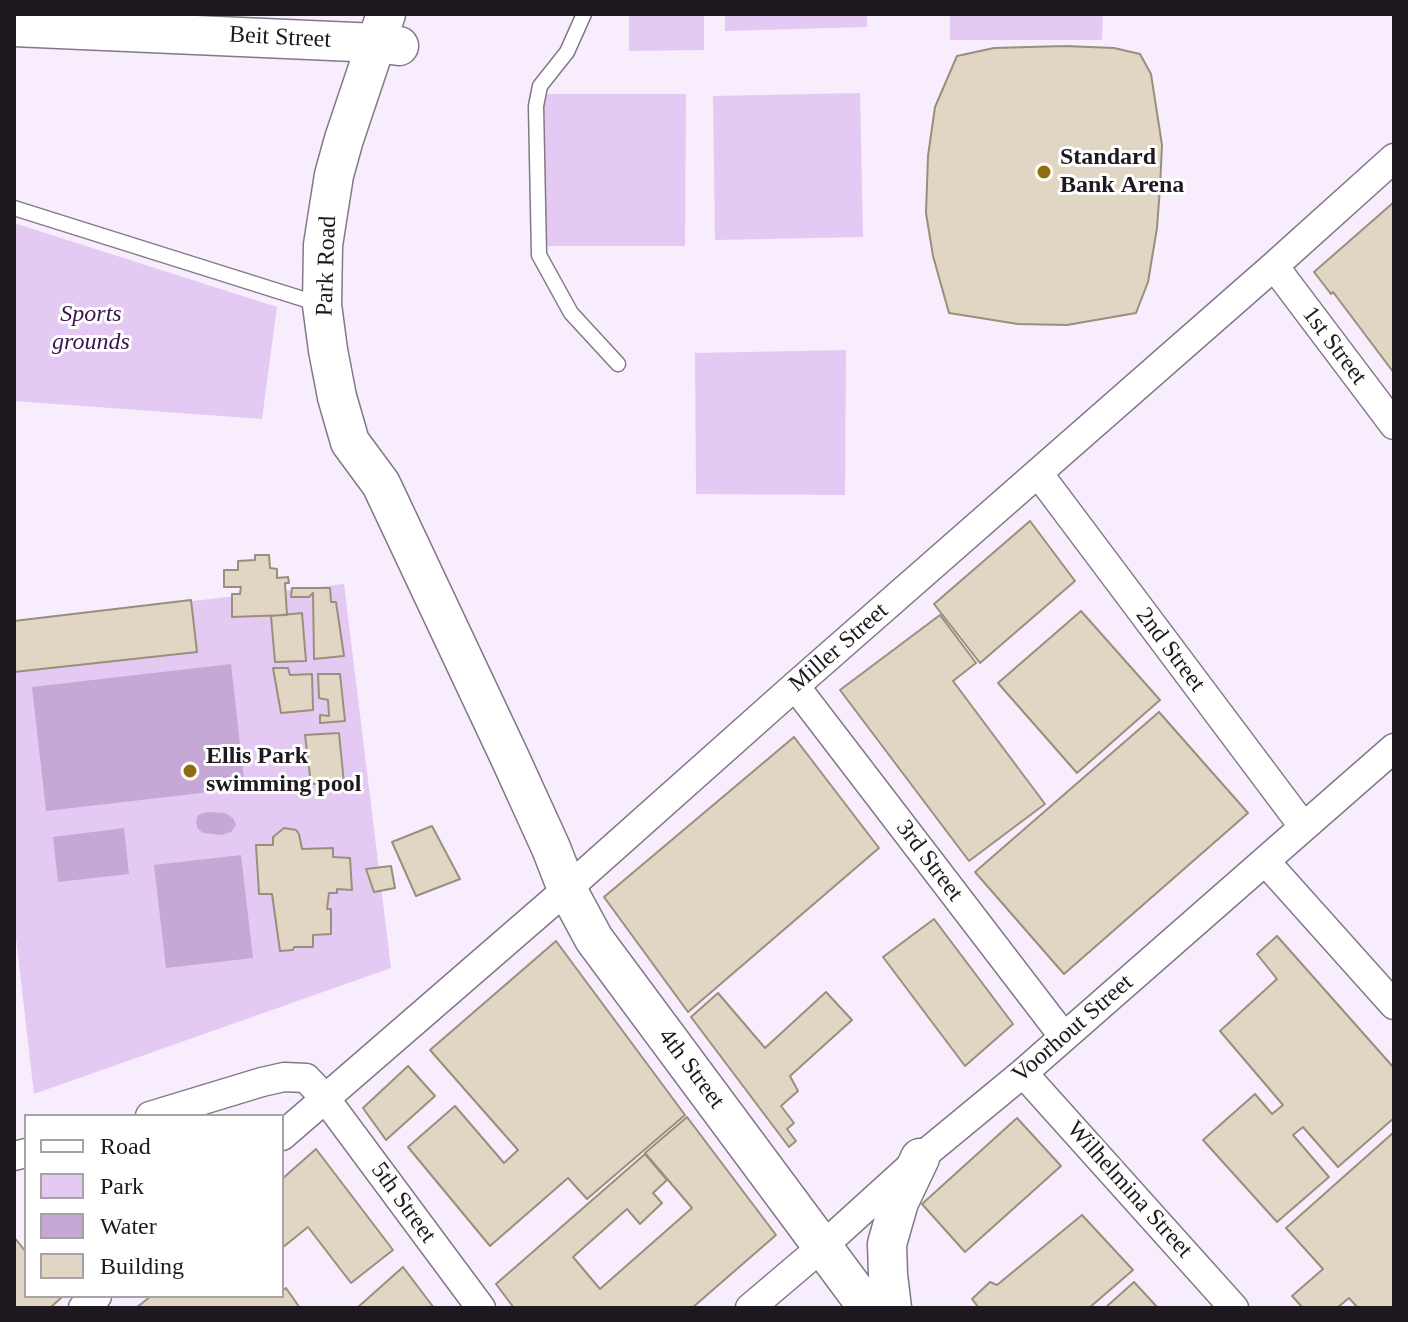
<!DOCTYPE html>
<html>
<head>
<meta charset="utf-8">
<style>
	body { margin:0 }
	#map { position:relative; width:1408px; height:1322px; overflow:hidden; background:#f7edfc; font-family:Georgia,serif }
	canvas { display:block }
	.frame { position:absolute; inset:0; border:16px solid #1e1920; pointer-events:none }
	.legend { position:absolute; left:24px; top:1114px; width:260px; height:184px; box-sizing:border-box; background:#fff; border:2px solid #a5a3a6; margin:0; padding:10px 14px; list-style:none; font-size:24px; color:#1e1920 }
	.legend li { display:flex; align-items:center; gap:16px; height:40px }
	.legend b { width:40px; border:2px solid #a5a3a6 }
</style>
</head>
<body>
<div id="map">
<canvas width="1408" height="1322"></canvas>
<div class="frame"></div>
<ul class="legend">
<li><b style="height:10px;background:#fff"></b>Road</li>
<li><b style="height:22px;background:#e4caf3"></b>Park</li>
<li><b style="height:22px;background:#c6a8d6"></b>Water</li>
<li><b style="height:22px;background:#e1d6c3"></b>Building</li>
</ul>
</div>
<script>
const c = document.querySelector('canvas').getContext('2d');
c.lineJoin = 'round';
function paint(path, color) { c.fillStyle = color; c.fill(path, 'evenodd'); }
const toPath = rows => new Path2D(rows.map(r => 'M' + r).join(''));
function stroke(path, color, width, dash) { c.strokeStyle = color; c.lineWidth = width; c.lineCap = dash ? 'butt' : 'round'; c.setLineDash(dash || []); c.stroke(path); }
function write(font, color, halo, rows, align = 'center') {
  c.font = font + ' Georgia,serif'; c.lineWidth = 6; c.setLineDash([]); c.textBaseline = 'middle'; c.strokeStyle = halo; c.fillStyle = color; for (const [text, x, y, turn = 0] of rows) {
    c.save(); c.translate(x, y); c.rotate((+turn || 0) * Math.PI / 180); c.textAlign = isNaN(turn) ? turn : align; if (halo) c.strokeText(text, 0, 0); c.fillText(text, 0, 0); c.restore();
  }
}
paint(toPath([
	[629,14,704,14,704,50,629,51],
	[725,14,867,14,867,27,725,31],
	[950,14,1103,14,1102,40,950,40],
	[860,93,863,237,715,240,713,96],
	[542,94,686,94,685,246,541,246],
	[14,223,277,307,262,419,14,401],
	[846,350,845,495,696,494,695,353],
	[344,584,391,968,34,1094,14,921,14,621]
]), '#e4caf3');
paint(toPath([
	[231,664,245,788,46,811,32,687],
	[207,812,225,813,233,818,236,825,231,832,222,835,203,833,198,829,196,822,198,815],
	[124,828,129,874,58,882,53,837],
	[241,855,253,958,166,968,154,865]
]), '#c6a8d6');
const building = toPath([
	[1065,46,1114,48,1140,54,1151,74,1162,145,1160,187,1157,228,1148,282,1136,313,1067,325,1018,324,949,313,933,256,926,213,928,156,935,107,957,56,994,48,1065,46],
	[1394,202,1394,373,1333,292,1331,294,1314,272,1394,202],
	[1030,521,1075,581,980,663,934,604,1030,521],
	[255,555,269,555,270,568,277,569,277,578,288,577,289,583,285,583,287,615,232,617,232,594,240,594,241,587,224,587,224,570,238,570,238,561,255,560,255,555],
	[292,588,330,588,331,602,336,602,344,656,314,659,313,593,309,597,291,597,292,588],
	[191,600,197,652,14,672,14,621,191,600],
	[1081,611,1160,700,1077,773,998,683,1081,611],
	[302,613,306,661,275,662,271,616,302,613],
	[940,615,976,663,953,681,1045,804,969,861,840,690,940,615],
	[273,668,288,668,290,675,312,674,313,710,281,713,273,668],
	[318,674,340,674,345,721,320,723,320,715,329,716,328,700,319,698,318,674],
	[1159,712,1248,813,1064,974,975,872,1159,712],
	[339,733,344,783,311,784,305,735,339,733],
	[794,737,879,848,688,1012,604,897,794,737],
	[432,826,460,879,416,896,392,842,432,826],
	[284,828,296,830,299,834,302,849,333,848,333,857,350,858,352,890,337,889,337,893,329,893,327,909,331,909,331,934,313,935,313,947,294,947,293,950,280,951,272,894,259,894,256,845,273,845,273,837,284,828],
	[391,866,395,888,374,892,366,869,391,866],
	[934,919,1013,1024,965,1066,883,957,934,919],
	[1277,936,1394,1068,1394,1118,1338,1167,1303,1127,1293,1135,1329,1177,1277,1222,1203,1140,1255,1094,1272,1114,1283,1105,1220,1031,1277,979,1257,954,1277,936],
	[556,941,685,1115,587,1199,568,1178,490,1246,408,1147,455,1106,504,1163,518,1150,430,1050,556,941],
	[826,992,852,1020,790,1076,798,1091,781,1106,794,1123,787,1129,796,1141,789,1147,691,1017,718,993,765,1048,826,992],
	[408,1066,435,1096,386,1140,363,1108,408,1066],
	[687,1117,776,1235,692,1308,514,1308,496,1284,645,1154,667,1180,653,1193,662,1203,640,1224,627,1209,573,1257,600,1289,692,1208,645,1153,687,1117],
	[1017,1118,1061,1166,965,1252,922,1204,1017,1118],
	[1394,1132,1394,1308,1358,1308,1349,1298,1337,1308,1303,1308,1292,1296,1323,1269,1286,1228,1394,1132],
	[316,1149,393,1250,351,1283,308,1227,282,1248,282,1179,316,1149],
	[1082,1215,1133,1270,1089,1308,979,1308,972,1299,990,1282,997,1285,1082,1215],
	[14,1237,26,1252,26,1296,61,1296,62,1297,50,1308,14,1308,14,1237],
	[403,1267,434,1308,357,1308,403,1267],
	[1134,1282,1158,1308,1105,1308,1134,1282],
	[286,1288,300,1308,136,1308,151,1296,282,1296,282,1291,286,1288]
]);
paint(building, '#e1d6c3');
stroke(building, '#998f7d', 2);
const lane = toPath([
	[584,14,567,52,540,86,536,106,539,255,571,313,618,364],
	[14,208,319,304]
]);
const street = toPath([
	[1274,266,1394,425],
	[1038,473,1303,826],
	[795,686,1064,1037],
	[1265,861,1394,1005],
	[1023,1073,1234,1308],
	[150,1116,262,1082,284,1077,306,1078,325,1098,481,1308],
	[282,1136,567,889,795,686,1274,266,1394,158],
	[14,1156,26,1153],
	[83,1308,97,1296],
	[750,1308,823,1246,920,1158,1023,1073,1394,748]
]);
const secondary = toPath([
	[386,14,344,139,334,175,323,245,322,305,328,350,337,397,350,442,381,484,510,758,551,848,567,889,594,939,868,1308],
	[14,27,377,43,399,46],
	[892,1308,888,1275,887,1244,899,1202,920,1158]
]);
stroke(lane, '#837888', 17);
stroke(street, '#837888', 31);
stroke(secondary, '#837888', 41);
stroke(lane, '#fff', 14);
stroke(street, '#fff', 28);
stroke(secondary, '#fff', 38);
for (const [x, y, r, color] of [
	[1044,172,8,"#906b10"],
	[190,771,8,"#906b10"]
]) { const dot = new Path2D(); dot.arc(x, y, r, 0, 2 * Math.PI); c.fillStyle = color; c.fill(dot); stroke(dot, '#fff', 3); }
write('24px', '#1e1920', '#fff', [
	["Beit Street",280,38,3],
	["Park Road",327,266,-88],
	["1st Street",1334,346,53],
	["Miller Street",839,648,-41],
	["2nd Street",1170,650,53],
	["3rd Street",929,861,53],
	["Voorhout Street",1073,1029,-41],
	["4th Street",691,1069,53],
	["Wilhelmina Street",1129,1190,48],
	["5th Street",403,1203,54]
]);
write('bold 24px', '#1e1920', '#fff', [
	["Standard",1060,158],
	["Bank Arena",1060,186],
	["Ellis Park",206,757],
	["swimming pool",206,785]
], 'left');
write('italic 24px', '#3c154d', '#fff', [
	["Sports",91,315],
	["grounds",91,343]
]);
</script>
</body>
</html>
